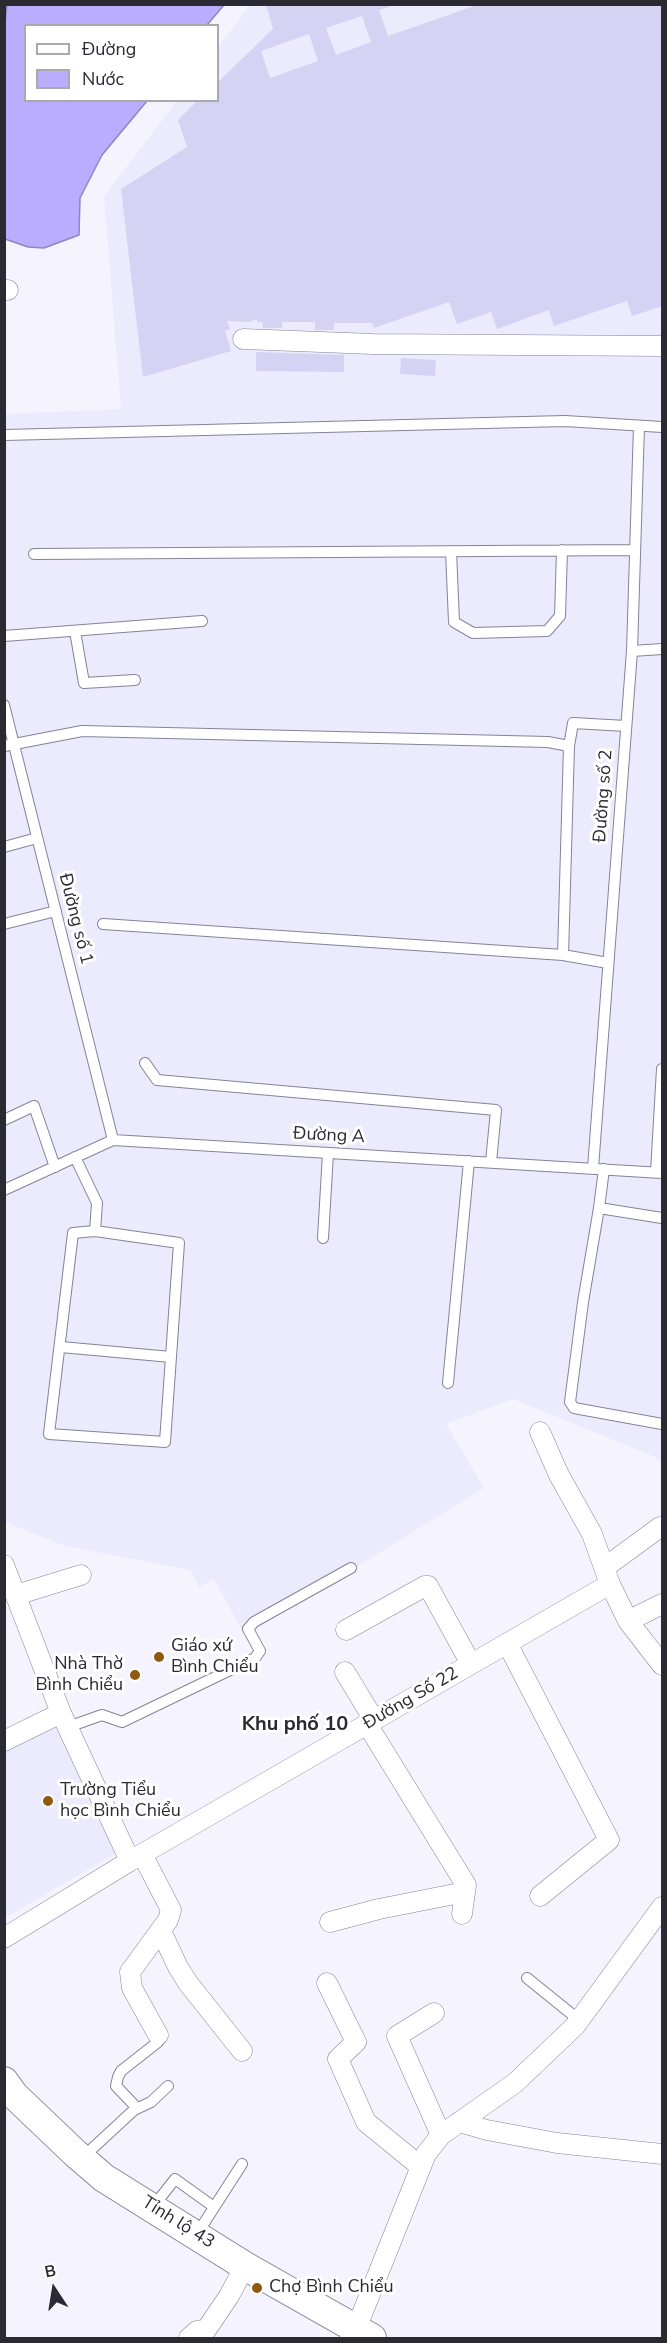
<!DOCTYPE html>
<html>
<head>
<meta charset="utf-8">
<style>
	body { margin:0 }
	#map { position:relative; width:667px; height:2343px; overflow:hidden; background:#f5f4fe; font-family:"Nunito Sans",sans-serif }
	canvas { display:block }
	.frame { position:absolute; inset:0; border:6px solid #2b2a33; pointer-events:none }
	.legend { position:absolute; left:24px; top:24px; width:195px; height:78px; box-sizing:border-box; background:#fff; border:2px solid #aaaaad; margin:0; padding:8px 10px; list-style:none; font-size:18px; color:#2b2a33 }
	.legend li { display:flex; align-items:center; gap:12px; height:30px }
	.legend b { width:30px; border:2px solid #aaaaad }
	.north { position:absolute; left:24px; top:2259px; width:60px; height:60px; -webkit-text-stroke:4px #fff; paint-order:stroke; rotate:348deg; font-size:16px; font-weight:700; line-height:24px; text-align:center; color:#2b2a33 }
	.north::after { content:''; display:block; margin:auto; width:21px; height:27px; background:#2b2a33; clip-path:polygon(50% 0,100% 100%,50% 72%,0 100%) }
</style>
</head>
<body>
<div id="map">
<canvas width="667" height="2343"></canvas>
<div class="frame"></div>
<ul class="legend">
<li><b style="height:8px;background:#fff"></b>Đường</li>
<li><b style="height:16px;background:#baacfe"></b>Nước</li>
</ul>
<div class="north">B</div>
</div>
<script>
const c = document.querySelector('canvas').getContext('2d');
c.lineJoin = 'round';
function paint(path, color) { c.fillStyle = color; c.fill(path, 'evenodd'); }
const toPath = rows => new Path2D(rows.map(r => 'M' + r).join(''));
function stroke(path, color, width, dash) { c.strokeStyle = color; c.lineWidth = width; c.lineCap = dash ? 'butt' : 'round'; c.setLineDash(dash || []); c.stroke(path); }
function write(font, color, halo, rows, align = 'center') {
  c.font = font + ' "Nunito Sans",sans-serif'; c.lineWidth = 6; c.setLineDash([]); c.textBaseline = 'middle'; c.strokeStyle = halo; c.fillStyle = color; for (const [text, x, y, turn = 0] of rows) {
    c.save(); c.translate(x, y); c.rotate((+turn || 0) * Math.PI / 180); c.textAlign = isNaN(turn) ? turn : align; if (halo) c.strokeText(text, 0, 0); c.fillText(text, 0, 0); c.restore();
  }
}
paint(toPath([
	[250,5,662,5,662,1464,655,1457,513,1399,446,1424,484,1488,245,1636,214,1579,199,1587,190,1570,65,1546,5,1522,5,414,121,409,104,196,177,101,218,100,218,47],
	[56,1724,115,1854,5,1918,4,1748]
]), '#eceafd');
const water = toPath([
	[7,5,224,5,207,25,26,26,26,100,147,101,102,155,80,198,79,235,44,248,28,247,5,239,4,31,7,5]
]);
paint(water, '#baacfe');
stroke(water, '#8f85c1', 1.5);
paint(toPath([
	[266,4,389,4,389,7,379,10,388,36,480,4,663,4,663,306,632,316,627,301,554,326,549,310,497,329,491,312,457,324,449,302,374,328,372,323,334,323,334,330,315,330,315,322,282,322,282,328,263,328,263,322,257,322,257,319,248,322,227,321,230,329,225,331,231,351,143,377,121,189,187,147,178,120,198,100,218,100,218,82,273,29],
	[362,16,371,42,336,55,326,28],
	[309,34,318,61,270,78,261,51],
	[256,352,344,355,344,372,256,371],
	[401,358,436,360,435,376,400,374]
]), '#d6d2f3');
const service = toPath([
	[4,435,565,421,662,427],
	[451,551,454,622,473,633,547,631,560,616,562,550],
	[34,554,635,550],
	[75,631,84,683,135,680],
	[4,636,202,621],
	[632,651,662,649],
	[4,705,113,1140],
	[4,746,82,731,548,742,569,746,563,955,103,924],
	[569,746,573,723,626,726],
	[4,847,37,838],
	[4,924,56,911],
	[563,955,608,963],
	[145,1063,157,1080,496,1110,491,1162],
	[4,1120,34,1106,55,1167],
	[75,1157,97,1203,95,1231,179,1243,165,1442,49,1434,73,1233,95,1231],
	[593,1168,632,651,639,426],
	[604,1169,599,1208,662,1218],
	[656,1172,662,1069],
	[4,1190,113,1140,662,1173],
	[599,1208,583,1302,570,1402,574,1408,662,1424],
	[323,1238,328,1153],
	[61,1347,171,1357],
	[448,1383,469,1161],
	[68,1727,102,1715,122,1722,255,1658,260,1651,248,1629,254,1622,351,1568],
	[527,1978,579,2020],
	[137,2108,116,2086,118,2077,121,2071,158,2042,158,2035],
	[82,2158,134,2110,151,2102,168,2086],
	[153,2207,175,2179,214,2207],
	[197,2234,242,2164]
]);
const minor = toPath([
	[4,290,8,290],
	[243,339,373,344,662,346],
	[540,1432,559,1475,592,1534,610,1584],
	[4,1565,61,1713,130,1861],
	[604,1568,660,1527],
	[16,1595,81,1575],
	[628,1621,662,1604],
	[346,1630,425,1586,428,1586,471,1664],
	[507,1643,609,1840,540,1896],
	[345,1672,374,1720],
	[367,1724,466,1885,462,1914],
	[4,1741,61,1713],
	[142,1854,171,1910,168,1920,130,1972,132,1988,158,2035],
	[330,1922,379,1909,465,1892],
	[161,1931,178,1967,188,1983,242,2051],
	[4,1938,130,1861,610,1584,628,1621,662,1665],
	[327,1983,356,2042,338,2059,366,2122,421,2167],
	[434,2013,397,2036,441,2135],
	[459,2122,487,2130,557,2143,662,2154],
	[189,2338,197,2331,206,2330,229,2296,245,2266],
	[350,2338,356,2329,426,2154,441,2135,515,2083,575,2026,662,1907]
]);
const secondary = toPath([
	[4,2081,14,2095,76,2154,104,2178,245,2266,372,2338]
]);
stroke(service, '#858398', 12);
stroke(minor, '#858398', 21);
stroke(secondary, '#858398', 30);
stroke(service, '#fff', 10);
stroke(minor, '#fff', 20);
stroke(secondary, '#fff', 28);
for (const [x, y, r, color] of [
	[159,1657,6,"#90590e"],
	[135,1675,6,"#90590e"],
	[48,1801,6,"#90590e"],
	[257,2288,6,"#90590e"]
]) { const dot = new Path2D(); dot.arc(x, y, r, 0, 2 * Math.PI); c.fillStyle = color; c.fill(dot); stroke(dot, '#fff', 2); }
write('18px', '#2b2a33', '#fff', [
	["Đường số 2",604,796,-86],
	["Đường số 1",75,919,76],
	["Đường A",329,1136,3],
	["Đường Số 22",411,1699,-30],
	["Tỉnh lộ 43",178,2223,32]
]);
write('18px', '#2b2a33', '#fff', [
	["Giáo xứ",171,1647],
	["Bình Chiểu",171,1668],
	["Nhà Thờ",123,1665,"right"],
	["Bình Chiểu",123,1686,"right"],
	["Trường Tiểu",60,1791],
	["học Bình Chiểu",60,1812],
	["Chợ Bình Chiểu",269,2288]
], 'left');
write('bold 20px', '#2b2a33', '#fff', [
	["Khu phố 10",295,1725]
]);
</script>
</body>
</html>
